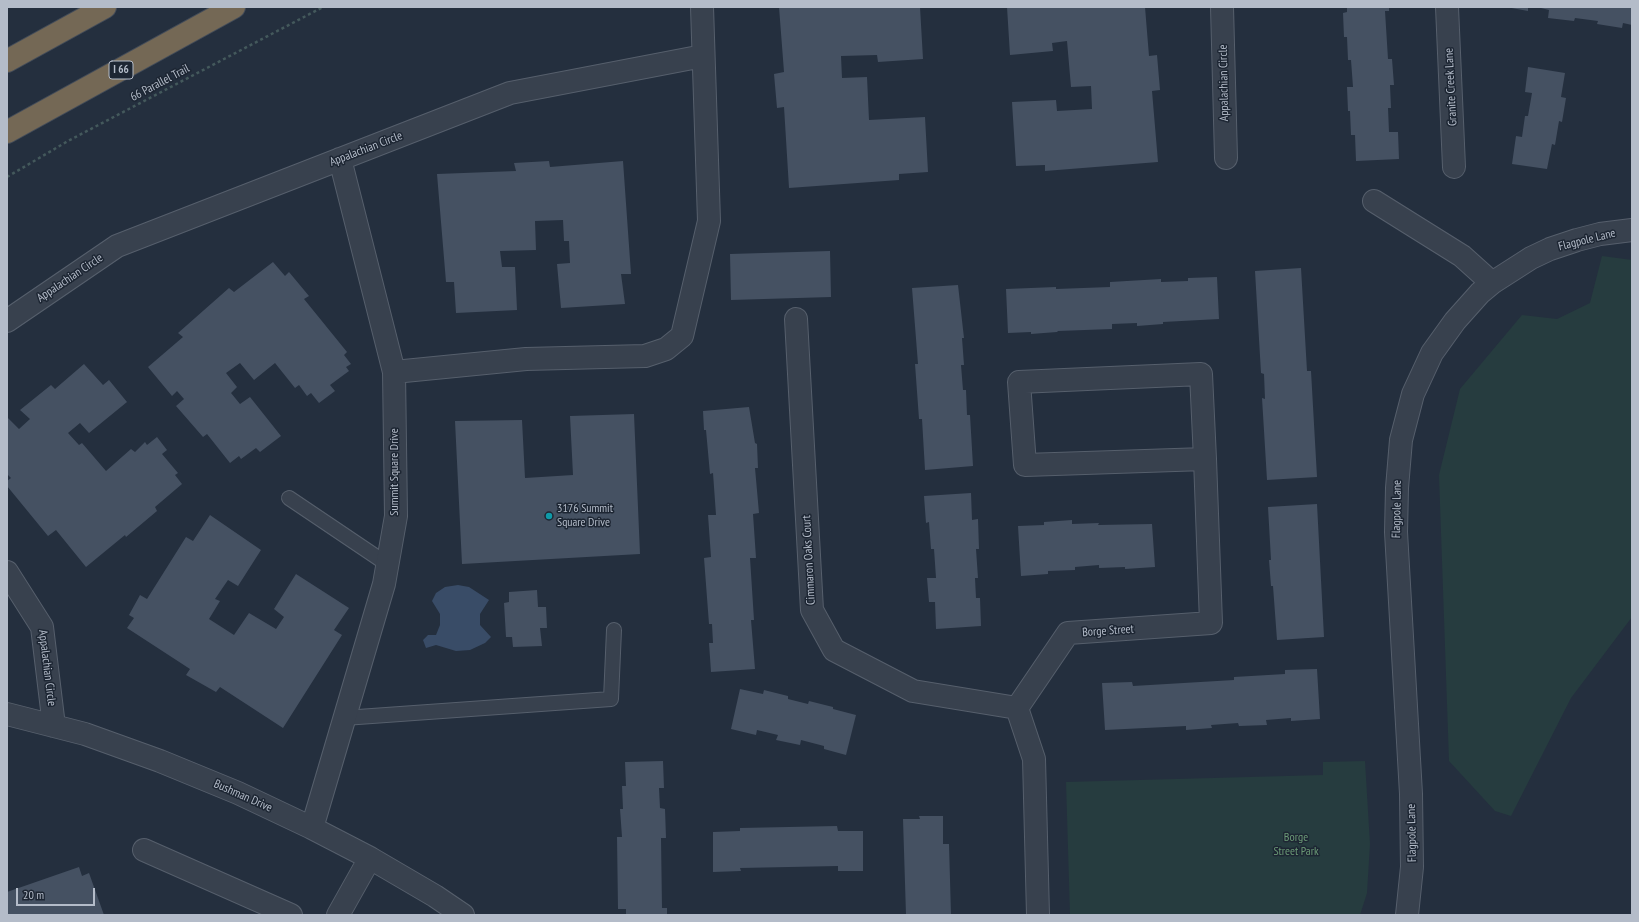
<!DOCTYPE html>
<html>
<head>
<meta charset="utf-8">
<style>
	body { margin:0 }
	#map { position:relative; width:1639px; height:922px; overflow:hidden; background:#242f3e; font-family:"PT Sans Narrow",sans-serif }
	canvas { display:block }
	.frame { position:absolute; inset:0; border:8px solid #b4bcc9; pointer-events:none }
	.scale { position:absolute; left:16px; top:888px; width:79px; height:18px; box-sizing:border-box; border:2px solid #b4bcc9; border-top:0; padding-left:5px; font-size:12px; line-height:14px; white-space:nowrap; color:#b4bcc9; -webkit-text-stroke:3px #1d2633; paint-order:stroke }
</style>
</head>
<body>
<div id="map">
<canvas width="1639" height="922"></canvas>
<div class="frame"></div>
<div class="scale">20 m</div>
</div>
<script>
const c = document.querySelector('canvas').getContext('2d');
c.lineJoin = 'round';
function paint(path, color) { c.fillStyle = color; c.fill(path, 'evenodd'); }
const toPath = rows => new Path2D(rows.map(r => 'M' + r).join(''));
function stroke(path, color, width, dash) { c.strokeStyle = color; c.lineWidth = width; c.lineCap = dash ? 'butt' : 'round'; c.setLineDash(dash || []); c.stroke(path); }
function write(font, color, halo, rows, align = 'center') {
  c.font = font + ' "PT Sans Narrow",sans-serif'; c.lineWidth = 3; c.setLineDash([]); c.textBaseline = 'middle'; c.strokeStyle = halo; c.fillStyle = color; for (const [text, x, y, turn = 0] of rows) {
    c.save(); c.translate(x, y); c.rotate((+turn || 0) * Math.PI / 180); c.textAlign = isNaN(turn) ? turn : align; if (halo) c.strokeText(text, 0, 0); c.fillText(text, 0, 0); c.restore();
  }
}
paint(toPath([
	[1602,256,1632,260,1632,617,1571,698,1511,816,1495,811,1449,761,1439,475,1460,389,1522,315,1557,319,1590,303],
	[1365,761,1370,844,1367,893,1360,915,1070,915,1066,782,1323,775,1323,762]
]), '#263c3f');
paint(toPath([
	[458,585,469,587,489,600,480,614,480,625,491,637,485,643,470,650,456,651,436,645,426,648,423,640,428,635,436,635,440,625,440,614,432,601,436,593,445,587]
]), '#394c67');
paint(toPath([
	[779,7,920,7,923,59,878,62,877,55,841,56,842,78,867,77,869,120,925,117,928,172,899,174,899,180,789,188,784,107,777,108,774,74,784,72],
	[1007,7,1145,7,1149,56,1157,55,1160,90,1152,91,1158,162,1045,171,1045,165,1016,166,1012,102,1056,100,1057,111,1092,109,1091,86,1071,87,1067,41,1052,43,1053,51,1010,55],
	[1347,7,1389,7,1389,11,1385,11,1388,59,1392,59,1394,85,1390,85,1391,108,1388,108,1389,132,1398,132,1399,159,1356,161,1355,135,1351,135,1350,111,1348,111,1347,87,1353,87,1351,60,1348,60,1347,37,1344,37,1343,13,1347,12],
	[1506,7,1528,7,1528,11],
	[1537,7,1632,7,1632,25,1623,23,1622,28,1597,24,1598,21,1575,18,1574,21,1548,18,1549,10],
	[1528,67,1565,73,1561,97,1566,98,1562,122,1559,121,1555,145,1552,144,1547,169,1512,164,1516,136,1522,137,1525,116,1528,116,1532,93,1525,92],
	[549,161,550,167,623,161,631,274,621,274,625,304,561,308,557,264,570,263,569,241,564,241,563,220,535,221,536,250,500,251,502,267,515,267,517,310,456,313,454,282,446,282,437,174,516,171,514,163],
	[830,251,831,297,731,300,730,254],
	[273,262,285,276,289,272,309,296,304,299,347,352,344,355,351,364,346,367,349,371,330,385,335,391,319,403,311,393,307,396,299,385,295,388,275,363,254,380,240,363,226,373,237,387,231,393,240,404,250,397,281,436,260,452,256,448,241,459,239,456,230,463,207,434,203,437,176,406,184,399,177,391,172,396,148,367,183,337,178,333,229,288,234,292],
	[1301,268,1307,371,1311,371,1317,477,1267,480,1262,398,1265,399,1264,374,1261,373,1255,271],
	[1217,277,1219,319,1163,322,1163,324,1137,326,1137,323,1112,324,1112,329,1058,331,1057,332,1031,334,1031,332,1008,333,1006,289,1056,287,1056,289,1110,287,1110,282,1161,279,1161,282,1188,281,1188,278],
	[958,285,964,338,962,338,964,365,961,365,963,390,966,390,967,415,970,415,973,466,925,470,922,419,919,419,915,364,918,364,912,288],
	[84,364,103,385,109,380,127,402,89,433,80,423,68,433,79,445,82,443,106,471,131,449,135,452,145,442,147,445,157,437,167,450,162,454,178,473,175,475,182,484,155,507,157,511,126,537,125,535,86,567,56,530,48,536,7,486,7,481,11,478,7,474,7,417,19,429,30,419,20,410,51,385,55,389],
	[749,407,755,443,757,444,758,468,755,468,759,513,753,514,756,558,750,558,754,620,751,620,755,669,711,672,709,643,713,643,712,624,709,624,704,558,711,557,708,515,716,515,713,473,710,474,706,430,704,430,703,411],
	[634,414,640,554,462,564,455,421,522,420,525,478,573,475,570,416],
	[971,493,972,520,978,519,979,549,976,549,978,578,975,578,976,598,980,598,981,626,936,629,935,602,929,602,927,578,936,578,934,549,931,549,929,522,926,523,924,496],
	[1317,504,1324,637,1277,640,1273,586,1271,586,1269,560,1271,560,1268,507],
	[210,515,261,550,238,586,228,580,215,599,220,601,209,619,234,635,249,613,276,629,284,617,274,609,296,574,349,608,334,630,342,635,283,728,220,687,216,692,186,675,190,669,127,628,134,618,129,615,140,595,147,599,186,537,193,541],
	[1072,520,1072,524,1099,523,1098,525,1152,524,1155,567,1125,569,1125,567,1099,568,1099,565,1075,567,1075,570,1048,571,1048,574,1021,576,1018,526,1044,525,1044,522],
	[537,590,538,607,546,607,547,628,540,628,542,646,513,647,512,637,506,637,504,603,509,602,509,592],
	[1317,669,1320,719,1291,721,1291,718,1266,720,1267,725,1239,726,1238,723,1211,725,1212,728,1186,730,1186,726,1105,730,1102,683,1132,682,1133,686,1234,680,1234,677,1285,674,1285,670],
	[740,689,763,694,764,690,788,696,788,699,808,704,809,701,833,707,833,709,856,715,846,755,824,749,824,746,801,740,800,745,776,740,778,735,757,730,756,735,731,729],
	[663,761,664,788,659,788,660,808,665,809,666,838,661,838,662,908,667,908,667,915,626,915,626,909,618,909,617,837,622,837,620,809,623,809,622,786,626,786,625,762],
	[919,816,943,816,943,844,949,844,951,915,906,915,903,819,920,819],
	[837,826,838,831,863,831,863,871,838,871,838,866,740,868,741,871,713,872,713,832,740,831,740,828],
	[79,867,82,876,89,873,104,915,7,915,7,892]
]), '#455162');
const lane = toPath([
	[289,498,387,564],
	[344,718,611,699,614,630]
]);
const street = toPath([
	[1222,7,1226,158],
	[1447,7,1454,167],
	[1374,201,1462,256,1492,283],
	[796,319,812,610,834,650,913,691,1017,708],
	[7,321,117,246,510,93,703,56],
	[394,372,526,359,645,356,666,349,682,336,709,221,702,7],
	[7,572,42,627,54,726],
	[1017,708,1068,633,1211,623,1205,459,1201,374,1019,382,1025,465,1205,459],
	[1017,708,1034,759,1038,915],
	[7,714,85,734,160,761,238,793,312,828,370,858,435,896,463,915],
	[312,828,384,584,396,516,394,372,340,159],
	[144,850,291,915],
	[338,915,370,858],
	[1407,915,1412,867,1411,794,1396,532,1397,488,1401,440,1413,394,1432,353,1455,321,1480,293,1492,283,1531,258,1550,249,1577,240,1600,234,1632,230]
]);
const highway = toPath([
	[7,61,105,7],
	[7,132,234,7]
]);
stroke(lane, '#565f6c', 16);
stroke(street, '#565f6c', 24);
stroke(highway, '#434c59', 24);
stroke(toPath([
	[7,177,68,141,323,7]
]), '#44595c', 2.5, [3, 3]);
stroke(lane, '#38414e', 14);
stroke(street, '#38414e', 22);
stroke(highway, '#746855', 22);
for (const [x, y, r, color] of [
	[549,516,4,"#0f9aa8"]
]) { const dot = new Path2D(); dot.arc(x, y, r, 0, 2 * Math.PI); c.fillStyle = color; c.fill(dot); stroke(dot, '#1d2633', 1.5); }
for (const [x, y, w] of [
	[121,70,24]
]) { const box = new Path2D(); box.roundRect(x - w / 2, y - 9, w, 18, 3); c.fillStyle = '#1d2633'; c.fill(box); stroke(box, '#b4bcc9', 1); }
write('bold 11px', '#b4bcc9', null, [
	["I 66",121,70]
]);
write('12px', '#b4bcc9', '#1d2633', [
	["66 Parallel Trail",160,83,-28],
	["Appalachian Circle",1224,83,-91],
	["Granite Creek Lane",1451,87,-93],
	["Appalachian Circle",366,149,-21],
	["Flagpole Lane",1587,240,-14],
	["Appalachian Circle",70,278,-34],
	["Summit Square Drive",395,472,-90],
	["Flagpole Lane",1397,509,-89],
	["Cimmaron Oaks Court",809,560,-93],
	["Borge Street",1108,631,-4],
	["Appalachian Circle",47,668,83],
	["Bushman Drive",243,796,24],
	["Flagpole Lane",1412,833,-91]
]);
write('12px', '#b4bcc9', '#1d2633', [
	["3176 Summit",557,509],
	["Square Drive",557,523]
], 'left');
write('12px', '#6b9a76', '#1d2633', [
	["Borge",1296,838],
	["Street Park",1296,852]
]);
</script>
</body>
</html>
